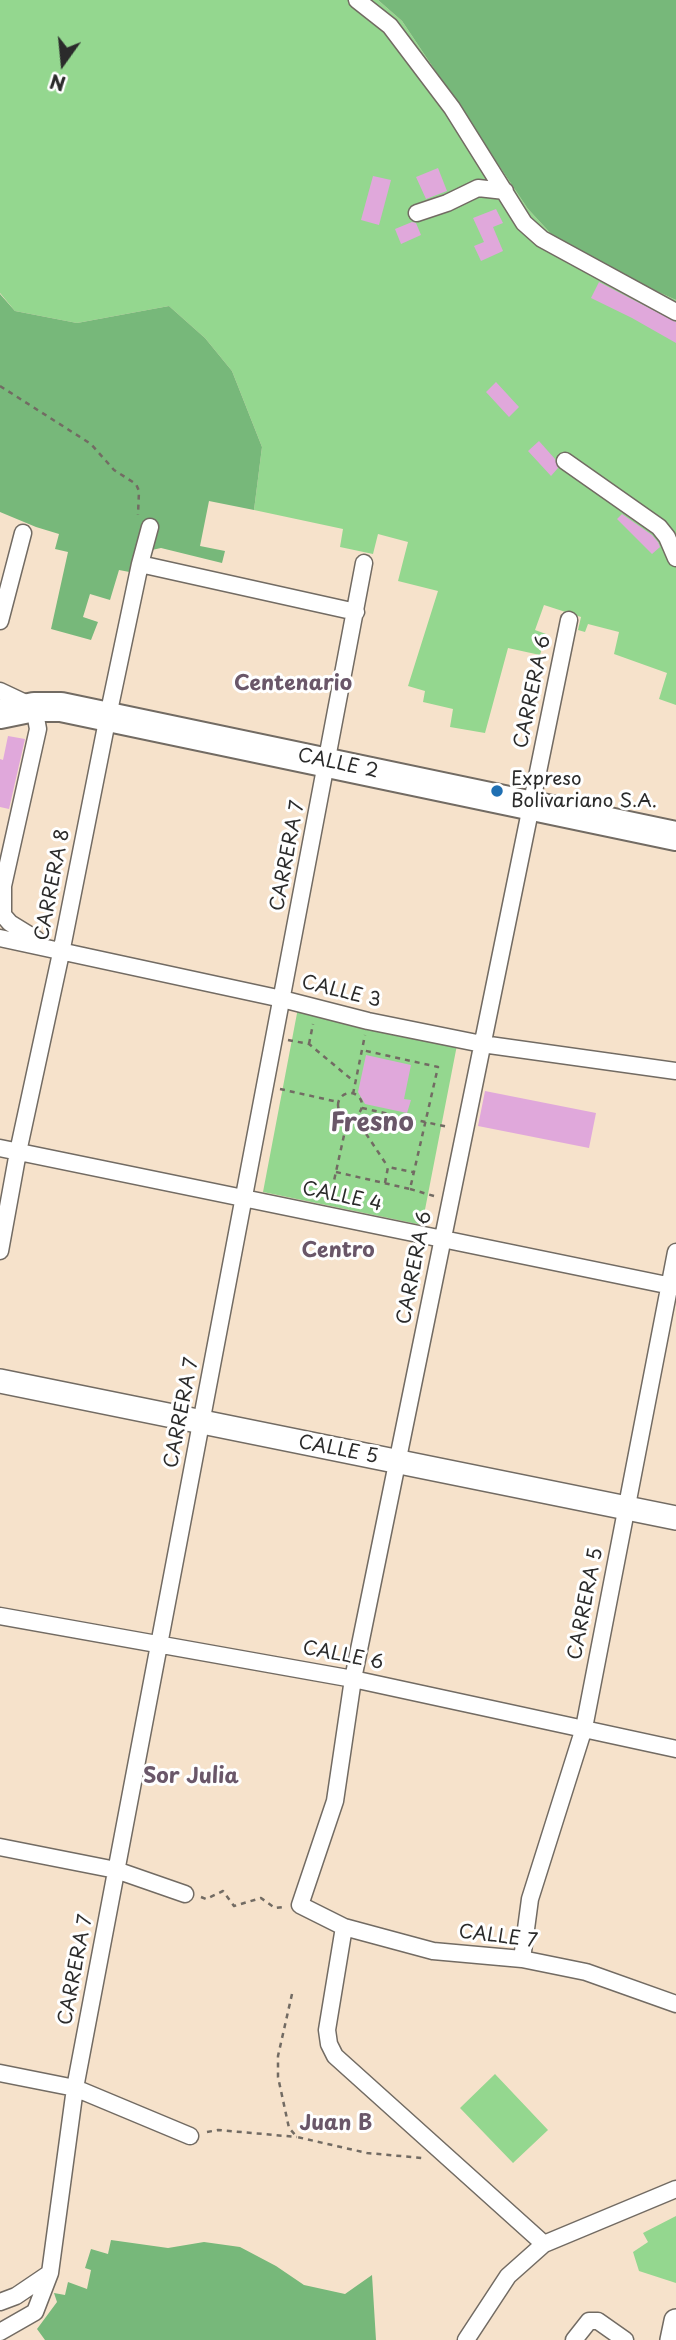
<!DOCTYPE html>
<html>
<head>
<meta charset="utf-8">
<style>
	body { margin:0 }
	#map { position:relative; width:676px; height:2340px; overflow:hidden; background:#f6e2cb; font-family:"Playpen Sans",sans-serif }
	canvas { display:block }
	.north { position:absolute; left:28px; top:28px; width:70px; height:70px; -webkit-text-stroke:5px #fff; paint-order:stroke; rotate:195deg; font-size:19px; font-weight:700; line-height:28px; text-align:center; color:#2b2b2b }
	.north::after { content:''; display:block; margin:auto; width:24px; height:32px; background:#2b2b2b; clip-path:polygon(50% 0,100% 100%,50% 72%,0 100%) }
</style>
</head>
<body>
<div id="map">
<canvas width="676" height="2340"></canvas>
<div class="north">N</div>
</div>
<script>
const c = document.querySelector('canvas').getContext('2d');
c.lineJoin = 'round';
function paint(path, color) { c.fillStyle = color; c.fill(path, 'evenodd'); }
const toPath = rows => new Path2D(rows.map(r => 'M' + r).join(''));
function stroke(path, color, width, dash) { c.strokeStyle = color; c.lineWidth = width; c.lineCap = dash ? 'butt' : 'round'; c.setLineDash(dash || []); c.stroke(path); }
function write(font, color, halo, rows, align = 'center') {
  c.font = font + ' "Playpen Sans",sans-serif'; c.lineWidth = 6; c.setLineDash([]); c.textBaseline = 'middle'; c.strokeStyle = halo; c.fillStyle = color; for (const [text, x, y, turn = 0] of rows) {
    c.save(); c.translate(x, y); c.rotate((+turn || 0) * Math.PI / 180); c.textAlign = isNaN(turn) ? turn : align; if (halo) c.strokeText(text, 0, 0); c.fillText(text, 0, 0); c.restore();
  }
}
paint(toPath([
	[0,0,378,0,402,21,528,209,566,250,676,300,676,705,659,699,667,673,614,654,619,632,588,624,585,632,578,630,581,617,544,605,535,630,546,634,540,655,508,648,485,733,450,727,453,709,423,702,425,691,408,686,438,591,398,581,408,542,378,534,373,554,340,547,343,529,254,510,262,447,232,371,205,338,169,306,77,323,15,311,0,293],
	[298,1008,457,1045,422,1225,263,1192],
	[495,2074,548,2130,513,2163,460,2108],
	[676,2216,676,2283,639,2271,633,2252,648,2242,643,2233]
]), '#94d78f');
paint(toPath([
	[378,0,676,0,676,300,566,250,528,209,402,21],
	[0,294,15,311,77,323,169,306,205,338,232,371,262,447,254,510,209,501,200,546,225,551,222,563,161,548,147,551,140,574,119,570,110,600,90,594,83,617,98,622,91,640,51,629,68,552,55,549,59,534,36,527,0,512],
	[111,2240,168,2248,204,2242,240,2247,276,2266,304,2285,345,2294,372,2275,376,2340,45,2340,37,2329,57,2302,54,2293,65,2295,68,2282,87,2289,91,2270,85,2268,91,2249,108,2254]
]), '#77b87a');
paint(toPath([
	[438,168,447,191,426,199,416,177],
	[373,176,391,180,379,225,361,220],
	[496,209,503,223,493,227,503,251,481,261,474,246,484,242,473,218],
	[412,222,416,223,421,235,401,244,395,229],
	[599,282,676,322,676,343,632,318,591,298],
	[496,382,519,407,509,417,486,392],
	[539,441,555,459,558,468,551,476,528,451],
	[622,514,652,535,658,542,660,547,652,554,617,519],
	[8,736,25,739,9,809,0,807,0,759,3,760],
	[366,1055,411,1065,404,1099,411,1100,407,1113,365,1104,358,1092],
	[485,1091,596,1113,589,1148,478,1126]
]), '#e0a8db');
const street = toPath([
	[357,0,390,26,452,108,524,223,542,239,676,312],
	[417,213,447,203,478,188,505,191],
	[565,461,659,527,667,537,676,558],
	[140,564,356,612],
	[569,620,353,1679,335,1801,300,1905,344,1927,433,1951,522,1959,586,1972,676,2004],
	[0,621,23,533],
	[0,691,34,707,38,729,3,886,3,915,10,923,36,939,40,945],
	[0,938,282,999,368,1021,482,1044,676,1071],
	[0,1148,676,1287],
	[0,1251,18,1152,61,953,108,716,140,564,150,527],
	[0,1616,353,1679,676,1749],
	[0,1847,116,1870,185,1894],
	[344,1927,327,2030,329,2044,335,2056,544,2244],
	[522,1959,530,1899,584,1728,676,1252],
	[0,2073,75,2088,190,2136],
	[0,2302,16,2296,50,2273],
	[0,2332,35,2312,50,2273,75,2088,364,563],
	[466,2340,508,2276,544,2244,676,2189],
	[574,2340,589,2321,598,2321,625,2340]
]);
const secondary = toPath([
	[0,1381,676,1518],
	[672,2340,676,2321]
]);
const highway = toPath([
	[0,714,34,707,61,707,676,836]
]);
stroke(street, '#726b63', 19);
stroke(secondary, '#726b63', 26);
stroke(highway, '#726b63', 32);
stroke(toPath([
	[0,386,91,444,114,470,136,484,139,491,138,515],
	[288,1040,309,1044,351,1079,356,1081],
	[309,1044,313,1024],
	[280,1089,338,1102],
	'338 1105a12 12 0 1 1 24 0a12 12 0 1 1-24 0Z',
	[353,1094,365,1035],
	[362,1108,448,1127],
	[355,1117,388,1167],
	[336,1172,410,1189,438,1067,362,1050],
	[385,1183,388,1167,413,1172],
	[410,1189,434,1196],
	[330,1199,348,1117],
	[201,1897,206,1899,223,1891,234,1906,261,1898,275,1908,283,1907],
	[292,1994,278,2056,278,2077,289,2128,297,2137,367,2153,422,2158],
	[207,2132,218,2130,297,2137]
]), '#726b63', 2.5, [5, 5]);
stroke(street, '#fff', 16);
stroke(secondary, '#fff', 23);
stroke(highway, '#fff', 28);
for (const [x, y, r, color] of [
	[497,791,7,"#1f6fb2"]
]) { const dot = new Path2D(); dot.arc(x, y, r, 0, 2 * Math.PI); c.fillStyle = color; c.fill(dot); stroke(dot, '#fff', 2.5); }
write('19px', '#2b2b2b', '#fff', [
	["CARRERA 6",533,692,-78],
	["CALLE 2",338,764,12],
	["CARRERA 7",288,856,-79],
	["CARRERA 8",53,885,-79],
	["CALLE 3",341,992,14],
	["CALLE 4",342,1197,12],
	["CARRERA 6",415,1268,-79],
	["CARRERA 7",182,1413,-79],
	["CALLE 5",338,1450,11],
	["CARRERA 5",586,1604,-79],
	["CALLE 6",343,1656,11],
	["CALLE 7",498,1937,7],
	["CARRERA 7",76,1970,-79]
]);
write('19px', '#2b2b2b', '#fff', [
	["Expreso",511,780],
	["Bolivariano S.A.",511,802]
], 'left');
write('bold 21px', '#6a5769', '#fff', [
	["Centenario",293,684],
	["Centro",338,1251],
	["Sor Julia",191,1777],
	["Juan B",336,2124]
]);
write('bold 26px', '#6a5769', '#fff', [
	["Fresno",372,1124]
]);
</script>
</body>
</html>
